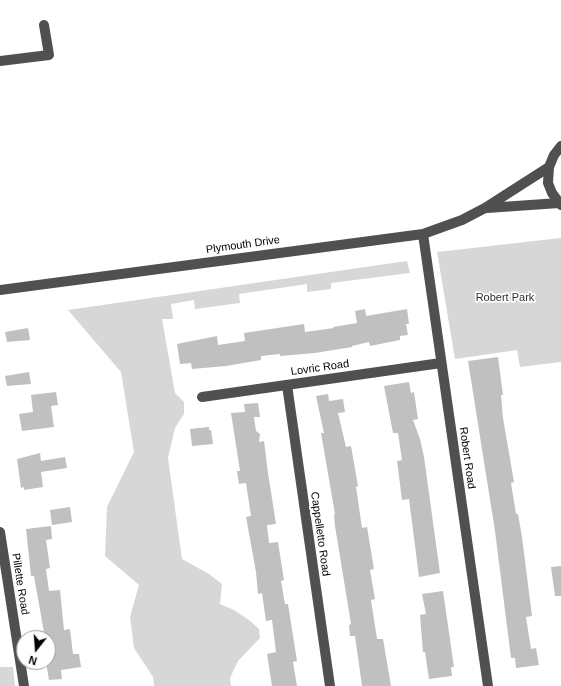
<!DOCTYPE html>
<html>
<head>
<meta charset="utf-8">
<style>
	body { margin:0 }
	#map { position:relative; width:561px; height:686px; overflow:hidden; background:#fff; font-family:Arial,sans-serif }
	canvas { display:block }
	.north { position:absolute; left:16px; top:630px; width:40px; height:40px; box-sizing:border-box; background:#fff; border:1px solid #999; border-radius:50%; rotate:197deg; font-size:11px; font-weight:700; line-height:16px; text-align:center; color:#000 }
	.north::after { content:''; display:block; margin:auto; width:14px; height:18px; background:#000; clip-path:polygon(50% 0,100% 100%,50% 72%,0 100%) }
</style>
</head>
<body>
<div id="map">
<canvas width="561" height="686"></canvas>
<div class="north">N</div>
</div>
<script>
const c = document.querySelector('canvas').getContext('2d');
c.lineJoin = 'round';
function paint(path, color) { c.fillStyle = color; c.fill(path, 'evenodd'); }
const toPath = rows => new Path2D(rows.map(r => 'M' + r).join(''));
function stroke(path, color, width, dash) { c.strokeStyle = color; c.lineWidth = width; c.lineCap = dash ? 'butt' : 'round'; c.setLineDash(dash || []); c.stroke(path); }
function write(font, color, halo, rows, align = 'center') {
  c.font = font + ' Arial,sans-serif'; c.lineWidth = 3.5; c.setLineDash([]); c.textBaseline = 'middle'; c.strokeStyle = halo; c.fillStyle = color; for (const [text, x, y, turn = 0] of rows) {
    c.save(); c.translate(x, y); c.rotate((+turn || 0) * Math.PI / 180); c.textAlign = isNaN(turn) ? turn : align; if (halo) c.strokeText(text, 0, 0); c.fillText(text, 0, 0); c.restore();
  }
}
paint(toPath([
	[561,238,561,362,520,367,517,350,455,359,437,252],
	[407,261,410,273,331,283,331,289,307,292,307,284,239,294,240,303,195,309,194,300,171,304,173,319,162,319,175,393,184,402,184,414,175,428,168,458,182,559,209,574,222,584,220,604,234,610,249,620,259,629,260,638,238,661,230,678,231,686,154,686,153,677,134,648,130,617,139,585,105,556,107,507,134,452,121,372,68,310],
	[0,667,13,667,15,686,0,686]
]), '#d7d7d7');
paint(toPath([
	[365,309,366,316,407,309,409,324,406,324,408,335,400,336,400,340,370,346,369,342,352,346,352,347,315,353,280,356,280,354,261,356,261,360,226,366,192,369,191,363,180,364,177,344,217,336,218,345,245,341,244,333,304,324,305,332,334,328,333,327,357,323,355,311],
	[28,328,30,340,7,342,5,332],
	[498,357,503,395,501,395,503,418,514,482,511,483,516,514,518,514,522,537,532,616,526,617,531,649,536,648,539,665,516,668,515,658,511,658,495,531,468,361],
	[29,372,31,384,7,386,5,376],
	[409,382,411,393,414,392,418,419,413,420,420,439,424,457,440,573,419,577,409,499,402,500,397,461,402,460,398,433,393,433,384,386],
	[56,392,58,405,51,406,54,427,22,431,19,414,33,412,31,395],
	[328,394,329,401,343,399,345,412,338,413,346,447,351,446,358,486,356,487,362,528,367,527,374,569,370,570,375,599,371,600,377,639,383,639,391,686,362,686,355,636,350,636,349,625,351,624,335,526,334,515,335,514,321,433,324,433,316,396],
	[258,403,260,417,254,417,256,431,260,434,259,442,264,441,268,473,276,524,267,525,269,543,278,542,284,580,281,581,285,604,288,604,297,661,293,662,297,686,272,686,267,654,276,652,272,620,266,621,262,593,258,594,256,572,246,517,251,516,246,483,239,484,237,471,240,471,231,413,245,412,244,404],
	[209,427,209,430,211,430,213,444,192,446,190,429],
	[40,453,41,461,65,457,67,468,41,472,43,487,24,490,24,487,21,488,17,459],
	[70,507,72,522,52,525,50,510],
	[51,526,52,539,46,540,50,568,46,569,49,591,60,590,64,630,70,629,73,654,79,654,81,667,61,670,62,679,49,680,46,662,48,662,48,638,45,638,34,576,31,576,26,529],
	[561,566,561,596,555,596,551,567],
	[443,591,454,667,451,667,452,676,429,679,425,652,423,652,420,615,426,614,422,594]
]), '#c0c0c0');
stroke(toPath([
	[0,61,49,55,44,25],
	[561,146,554,155,549,167,548,183,552,193,561,205],
	[487,208,559,203],
	[423,234,488,686],
	[0,290,423,234,462,220,485,208,549,167],
	[287,385,330,686],
	[202,397,441,363],
	[0,532,24,686]
]), '#505050', 10);
write('11px', '#000', '#fff', [
	["Plymouth Drive",243,245,-8],
	["Lovric Road",320,368,-8],
	["Robert Road",467,458,82],
	["Cappelletto Road",320,534,82],
	["Pillette Road",20,584,81]
]);
write('11px', '#2e2e2e', '#fff', [
	["Robert Park",505,298]
]);
</script>
</body>
</html>
